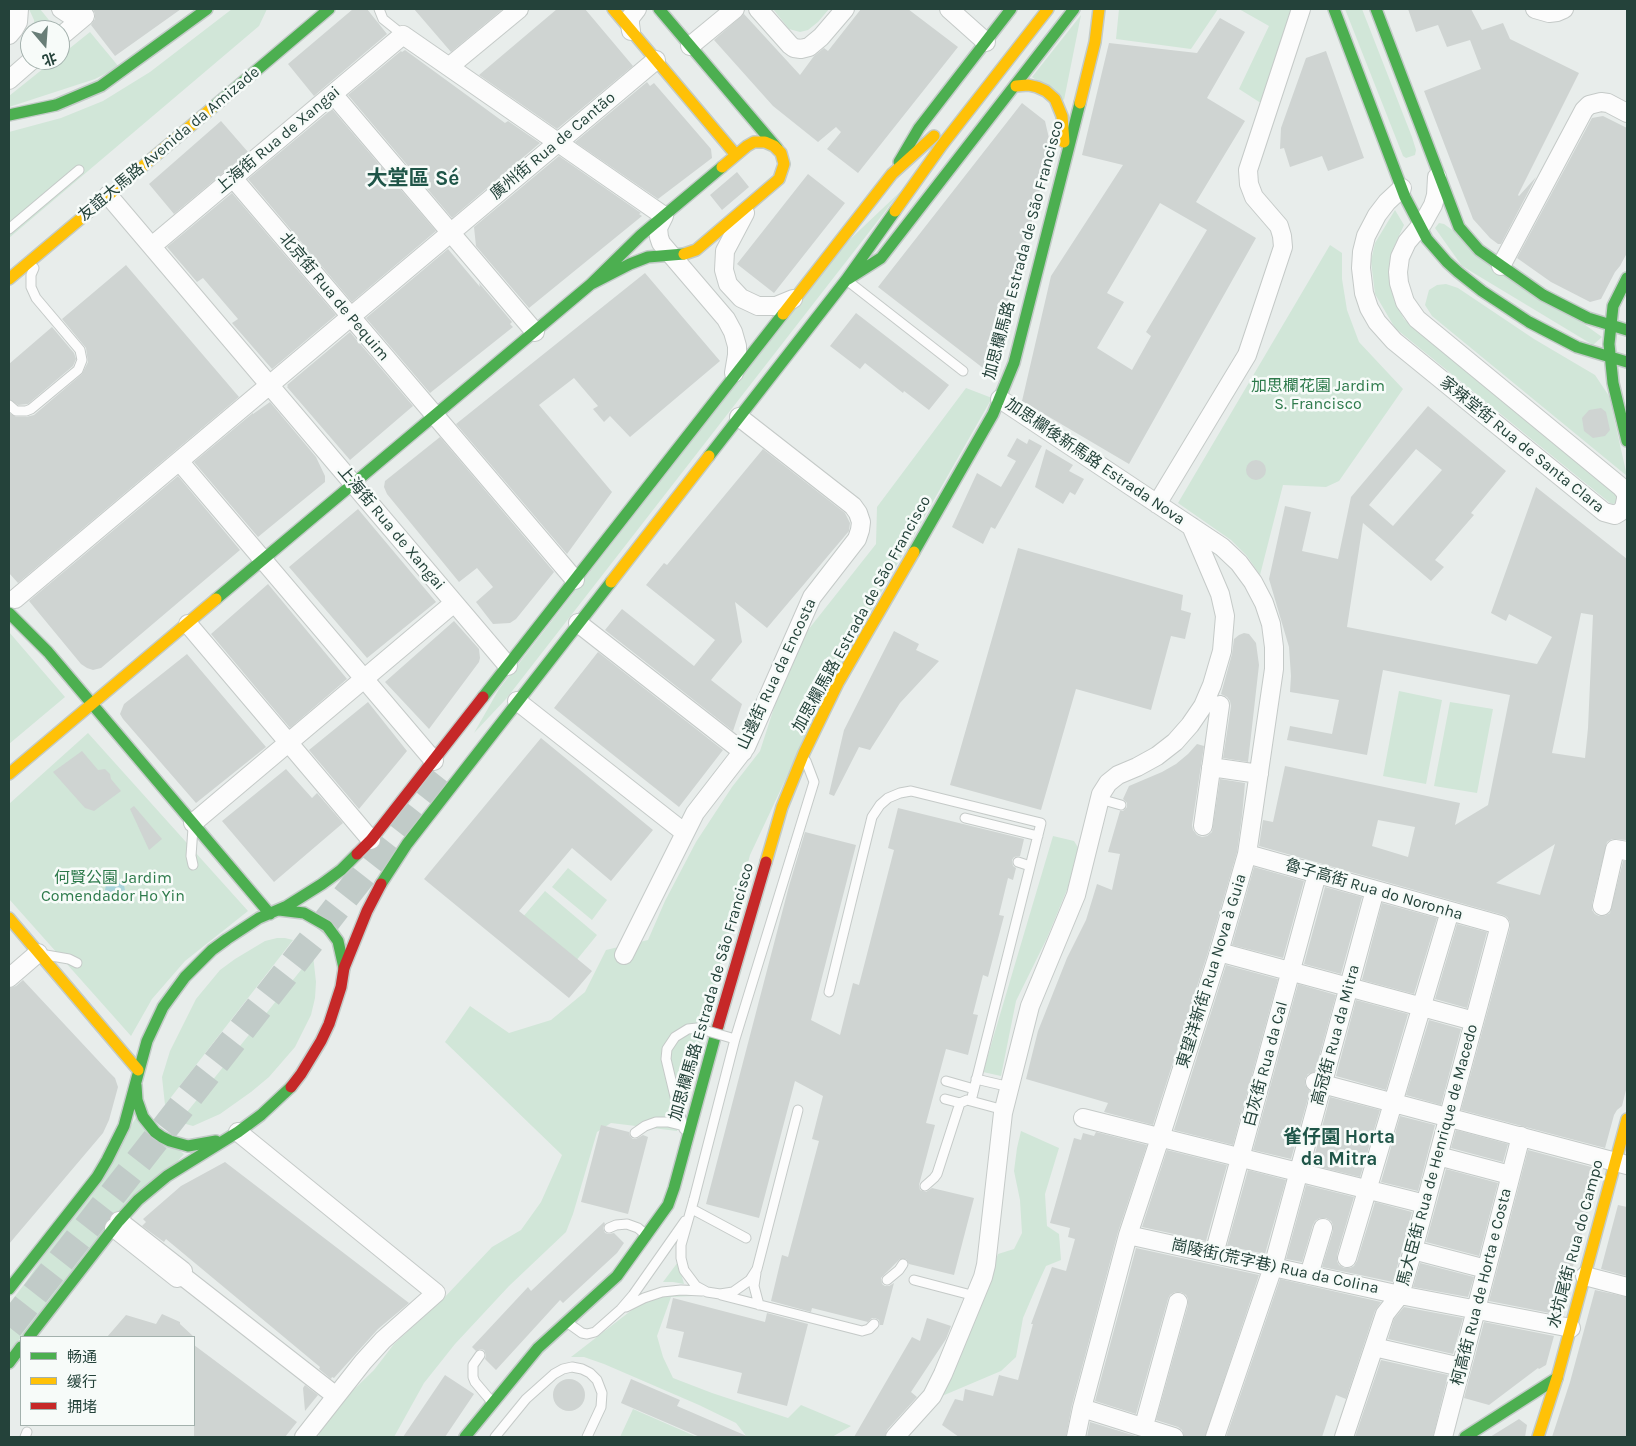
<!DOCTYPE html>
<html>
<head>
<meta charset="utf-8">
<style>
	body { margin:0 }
	#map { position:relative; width:1636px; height:1446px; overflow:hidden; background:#e8edeb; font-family:Karla,"Noto Sans SC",sans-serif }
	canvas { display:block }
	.frame { position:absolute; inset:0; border:10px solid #24423a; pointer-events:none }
	.legend { position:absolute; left:20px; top:1336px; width:175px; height:90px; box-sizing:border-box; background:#f7fbf9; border:1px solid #a3b1ad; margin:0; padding:6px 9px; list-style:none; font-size:15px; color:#24423a }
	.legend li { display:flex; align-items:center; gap:10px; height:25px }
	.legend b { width:25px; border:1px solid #a3b1ad }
	.north { position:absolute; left:20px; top:20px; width:50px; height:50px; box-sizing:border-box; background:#f7fbf9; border:1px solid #a3b1ad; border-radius:50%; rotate:162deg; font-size:14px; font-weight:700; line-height:20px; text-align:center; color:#24423a }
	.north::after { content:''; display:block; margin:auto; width:18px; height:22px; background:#697e78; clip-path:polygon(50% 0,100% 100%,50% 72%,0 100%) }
</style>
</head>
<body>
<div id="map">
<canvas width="1636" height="1446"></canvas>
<div class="frame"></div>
<ul class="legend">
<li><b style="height:6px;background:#4caf50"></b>畅通</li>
<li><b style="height:6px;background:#ffc107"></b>缓行</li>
<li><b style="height:6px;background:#c62828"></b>拥堵</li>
</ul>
<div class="north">北</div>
</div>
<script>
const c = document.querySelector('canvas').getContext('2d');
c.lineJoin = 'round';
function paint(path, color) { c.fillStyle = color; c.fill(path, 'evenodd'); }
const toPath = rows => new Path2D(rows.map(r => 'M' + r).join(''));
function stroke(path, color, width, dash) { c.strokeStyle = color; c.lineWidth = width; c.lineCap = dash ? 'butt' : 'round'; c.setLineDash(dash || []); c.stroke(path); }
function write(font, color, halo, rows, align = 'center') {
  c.font = font + ' Karla,"Noto Sans SC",sans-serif'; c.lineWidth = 5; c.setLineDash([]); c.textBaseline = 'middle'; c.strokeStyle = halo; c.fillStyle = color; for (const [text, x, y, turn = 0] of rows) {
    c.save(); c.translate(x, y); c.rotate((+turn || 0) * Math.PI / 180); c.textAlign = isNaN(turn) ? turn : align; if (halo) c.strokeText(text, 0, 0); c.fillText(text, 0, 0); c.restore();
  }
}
paint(toPath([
	[29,9,40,9,57,30,35,30,34,20],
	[232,9,267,9,259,26,9,238,9,132,61,118,103,101,150,72],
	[773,9,829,9,818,22,808,30,800,32,789,29],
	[1119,9,1218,9,1191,49,1116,39],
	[1239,9,1302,9,1267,107,1239,89,1269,26],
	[1345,9,1362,9,1412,137,1416,150,1415,155,1406,158,1403,156],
	[1081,15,1064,100,1032,77],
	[90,32,119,67,95,79,9,107,9,96,54,60,60,60,60,56],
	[901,191,506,699,474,733,499,689,843,246],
	[1395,210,1404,225,1393,249,1389,264,1391,285,1394,300,1404,319,1615,493,1618,498,1617,502,1613,504,1610,503,1395,328,1375,294,1371,261,1375,243],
	[1439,223,1444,224,1602,337,1593,345,1462,266,1435,228],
	[1330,245,1342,253,1342,279,1347,310,1359,342,1403,389,1339,481,1326,487,1283,485,1260,575,1247,556,1231,540,1178,503],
	[1446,284,1458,288,1534,339,1595,375,1609,396,1627,476,1432,316,1425,305,1429,290,1437,285],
	[966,388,992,398,837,670,750,855,677,1131,611,1123,597,1132,573,1214,566,1232,509,1286,455,1344,424,1383,394,1437,319,1437,318,1432,339,1404,374,1370,394,1344,443,1299,492,1247,521,1230,541,1202,562,1155,445,1042,470,1006,509,1033,551,1020,585,992,606,950,648,940,665,901,696,842,732,787,760,751,793,649,876,544,877,507],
	[9,632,65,697,9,744],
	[1399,691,1442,700,1426,784,1383,776],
	[1450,702,1493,709,1477,793,1434,786],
	[88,733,248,911,185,961,152,999,131,1036,9,899,9,804],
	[1053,836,1074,841,1079,849,1071,880,1047,938,1016,1001,1001,1076,983,1072],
	[568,868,607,900,592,920,552,887],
	[545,891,597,935,575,962,522,918],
	[277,938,285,938,293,940,165,1105,162,1077,170,1051,196,999,220,970,235,959,265,941],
	[313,955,316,982,315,998,311,1015,295,1047,269,1077,251,1092,220,1114,193,1126,179,1122],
	[136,1118,184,1154,9,1351,9,1304,26,1282],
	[1021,1131,1059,1148,1045,1194,1047,1226,1059,1234,1061,1260,1046,1266,1035,1290,1023,1318,1016,1357,1001,1371,942,1396,975,1320,998,1254,1014,1249,1022,1233,1020,1200,1014,1171,1017,1148],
	[678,1262,684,1284,673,1282,663,1282],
	[682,1293,693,1296,671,1297,657,1336,663,1357,673,1378,712,1393,788,1418,801,1405,851,1426,832,1437,747,1437,736,1423,699,1405,604,1364,584,1357,571,1357,637,1306,665,1295],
	[633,1409,697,1437,620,1437]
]), '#d1e6d8');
paint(toPath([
	'105 890a10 10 0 1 1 20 0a10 10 0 1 1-20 0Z'
]), '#a9d4db');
paint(toPath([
	[93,9,181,9,115,56,91,25,95,19,95,14],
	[353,9,367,9,387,34,314,96,288,64],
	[414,9,503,9,451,52],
	[557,9,585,9,633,66,557,129,479,75],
	[861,9,908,9,958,47,858,173,827,149,841,132,836,127,818,142,773,106,714,40,744,14,800,75,814,56,824,48,828,51],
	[1408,9,1471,9,1482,30,1503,23,1510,39,1579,73,1518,195,1519,196,1536,177,1501,244,1498,244,1490,238,1473,219,1424,91,1481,69,1470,40,1447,47,1438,25,1416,32],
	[1220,18,1245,32,1207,98,1245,121,1196,202,1256,238,1129,464,1022,401,1051,276,1123,165,1082,155,1109,43,1197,53],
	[1160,203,1207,230,1146,332,1151,336,1132,370,1097,348,1124,302,1107,293],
	[405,50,505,123,508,121,540,143,452,218,348,95,401,51,402,52],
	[1326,51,1364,158,1328,171,1322,156,1290,167,1284,148,1280,149,1281,128,1306,58],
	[647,82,650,86,654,83,711,149,712,158,658,199,575,142],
	[1022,103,1045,121,1051,147,992,375,878,287],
	[332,109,436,231,352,302,248,179],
	[1603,116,1627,128,1627,253,1620,266,1615,272,1601,299,1590,302,1551,282,1517,258,1592,118],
	[221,121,248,152,174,214,149,184],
	[559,156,641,213,639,214,642,216,529,308,476,246,474,227],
	[737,172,749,187,722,210,710,195],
	[808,174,845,203,774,293,737,264],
	[232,193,336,315,272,369,232,323,238,319,203,278,197,282,167,247],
	[448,249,480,287,479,283,512,322,510,324,513,327,430,393,366,318],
	[126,265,239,397,18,583,9,573,9,413,16,417,26,417,34,415,82,374,88,362,86,348,62,319],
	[645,273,720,361,630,437,610,416,604,422,593,409,598,406,574,378,539,405,612,492,567,554,456,424],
	[856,313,949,385,929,410,904,391,903,393,865,363,860,369,830,346],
	[52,327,74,353,76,359,73,366,28,404,18,405,9,399,9,364],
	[350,332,413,406,350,460,287,387,288,386,287,385],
	[270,402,316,457,325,476,325,482,258,537,194,462,253,413,253,414],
	[1428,406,1506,471,1471,513,1474,515,1435,560,1444,567,1431,581,1363,523,1347,627,1537,664,1552,637,1509,614,1506,621,1491,613,1536,487,1627,559,1627,840,1612,839,1607,842,1592,904,1592,910,1595,914,1599,916,1605,916,1610,913,1623,861,1627,861,1627,1086,1622,1106,1617,1110,1614,1115,1605,1148,1461,1110,1510,928,1510,922,1507,917,1503,915,1259,846,1263,820,1273,822,1285,766,1460,803,1455,825,1488,805,1510,695,1383,670,1367,755,1287,740,1290,726,1332,734,1339,700,1290,692,1291,676,1289,647,1269,579,1285,506,1311,512,1302,551,1338,559,1351,497],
	[1416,449,1442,470,1393,526,1369,505],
	[1581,613,1593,615,1588,728,1585,758,1552,753],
	[1378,820,1415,827,1408,857,1372,846],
	[1555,844,1540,895,1496,883],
	[1601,408,1606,412,1610,430,1605,436,1593,438,1584,431,1582,418,1589,410],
	[440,437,554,572,516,619,510,623,493,624,476,602,493,587,477,568,459,582,387,494,384,487,385,481],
	[1017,438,1027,444,1029,439,1042,446,995,529,991,527,983,544,952,527,977,473,1001,487,1016,461,1007,456],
	[763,449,845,513,850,523,849,531,767,628,735,602,742,642,711,680,742,704,733,731,605,630,622,609,694,666,715,640,646,585,664,563,667,565],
	[1046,449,1073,465,1069,471,1084,479,1075,495,1070,492,1063,504,1035,487],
	'1246 470a10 10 0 1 1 20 0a10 10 0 1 1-20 0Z',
	[178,476,240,550,101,668,93,670,87,668,81,664,29,601],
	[358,509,436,602,367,658,289,567],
	[1018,548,1183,595,1181,610,1191,613,1185,639,1171,636,1151,710,1076,689,1041,810,950,785],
	[268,584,347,679,290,728,211,634],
	[454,621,479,649,480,658,479,662,429,729,385,682],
	[894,631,919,644,916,650,939,661,900,703,870,750,859,747,834,796,829,794,844,730],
	[1244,633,1249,634,1256,643,1259,665,1248,762,1223,758,1231,706,1230,701,1227,697,1221,694,1232,654,1234,639,1239,635],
	[598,652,723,750,679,807,554,708],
	[187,654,266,747,196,803,123,719,120,714,124,704],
	[368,702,407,751,359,809,309,750],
	[541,738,653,830,611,881,572,848,519,911,592,971,569,998,424,879],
	[1197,744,1204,746,1192,825,1193,830,1197,835,1202,837,1207,836,1212,832,1220,779,1245,783,1242,816,1237,852,1209,949,1153,1125,1104,1112,1108,1103,1026,1079,1038,1031,1067,958,1086,920,1097,884,1112,890,1120,854,1108,852,1120,811,1123,811,1127,807,1127,803,1123,799,1129,786,1162,772,1176,764,1188,754],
	[82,751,98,770,105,769,110,774,111,779,121,791,94,811,85,808,53,772],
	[286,769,312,798,317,793,343,823,274,882,222,821],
	[134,806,162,839,149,850,130,809],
	[898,808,1024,839,1020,856,1014,857,1012,860,1013,866,1016,868,1013,880,1008,878,999,915,1004,916,988,977,983,975,973,1014,978,1015,968,1055,946,1049,926,1123,935,1125,919,1185,920,1190,926,1192,932,1188,974,1198,954,1275,909,1264,906,1259,900,1259,881,1278,882,1284,885,1286,889,1286,894,1283,883,1325,880,1325,879,1320,875,1318,872,1318,868,1322,812,1308,811,1312,771,1301,782,1255,788,1257,819,1141,812,1139,823,1096,795,1081,759,1218,706,1204,789,886,805,832,856,845,811,1020,840,1035,853,983,859,985,894,850,888,848],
	[1254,867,1304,881,1283,958,1232,945],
	[1325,887,1362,897,1341,974,1304,964],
	[1382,903,1437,918,1414,994,1362,980],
	[1457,924,1487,932,1467,1008,1435,999],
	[1226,965,1278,979,1233,1145,1174,1130],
	[23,980,108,1071,115,1078,118,1087,109,1120,103,1133,9,1244,9,988,16,986],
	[1298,984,1336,995,1315,1072,1308,1074,1305,1079,1305,1085,1310,1091,1291,1159,1253,1150],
	[1356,1000,1408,1014,1386,1090,1336,1076],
	[1429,1020,1461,1029,1441,1105,1406,1095],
	[1330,1097,1380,1110,1360,1177,1312,1165],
	[1400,1116,1435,1125,1418,1191,1381,1182],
	[601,1125,629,1132,630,1136,633,1139,636,1139,643,1135,648,1137,628,1214,581,1202],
	[1456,1130,1508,1144,1503,1162,1451,1148],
	[1096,1132,1147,1145,1118,1232,1072,1405,1066,1437,959,1437,942,1425,955,1399,963,1401,965,1389,993,1396,999,1375,1018,1380,1033,1324,1031,1324,1052,1267,1066,1271,1075,1239,1068,1237,1070,1228,1050,1223,1074,1138,1081,1140,1083,1133,1094,1136],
	[1167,1150,1227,1165,1206,1241,1142,1227],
	[1528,1150,1599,1169,1560,1315,1489,1301],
	[225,1162,409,1303,378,1329,334,1378,332,1377,331,1379,319,1369,320,1367,166,1239,164,1242,142,1226,146,1222,143,1219,181,1186],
	[1446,1169,1498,1183,1479,1256,1426,1242],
	[1248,1170,1286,1180,1265,1254,1227,1246],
	[1306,1185,1354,1197,1337,1255,1337,1261,1339,1265,1344,1268,1350,1268,1354,1266,1357,1261,1375,1202,1412,1212,1393,1282,1322,1267,1333,1231,1333,1225,1331,1221,1326,1218,1320,1218,1315,1221,1313,1225,1302,1262,1286,1259],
	[1618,1205,1627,1207,1627,1276,1601,1269],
	[604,1222,605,1224,603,1228,605,1233,609,1234,614,1233,624,1243,617,1253,563,1303,560,1300,496,1370,485,1359,486,1355,484,1350,480,1349,476,1351,472,1347,528,1287,531,1291],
	[1136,1248,1259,1275,1205,1437,1184,1437,1182,1430,1178,1427,1156,1420,1188,1305,1188,1299,1186,1295,1181,1292,1175,1292,1170,1295,1168,1299,1136,1414,1095,1401],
	[1420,1263,1474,1277,1468,1297,1413,1287],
	[1280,1279,1381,1302,1375,1311,1346,1399,1336,1395,1322,1437,1226,1437],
	[1595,1290,1627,1297,1627,1437,1552,1437,1570,1382],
	[673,1298,765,1322,767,1313,808,1324,787,1406,737,1393,742,1373,678,1357,684,1332,666,1328],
	[1404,1307,1463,1318,1453,1354,1388,1339,1394,1319],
	[162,1314,180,1322,180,1324,194,1337,107,1337,126,1315,156,1324],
	[927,1318,951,1326,946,1339,911,1392,917,1397,887,1430,885,1437,854,1437,912,1337,920,1341],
	[1484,1322,1554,1336,1546,1365,1539,1369,1538,1368,1489,1405,1464,1398],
	[194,1345,297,1422,285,1437,194,1437],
	[1381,1360,1448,1375,1433,1437,1355,1437],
	[445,1375,474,1394,445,1437,403,1437],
	[631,1379,680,1400,677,1406,749,1437,700,1437,621,1403],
	'553 1395a16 16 0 1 1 32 0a16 16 0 1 1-32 0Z',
	[305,1385,318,1395,305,1411,303,1388],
	[1519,1419,1527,1425,1525,1437,1490,1437],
	[1090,1422,1139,1437,1087,1437]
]), '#cfd4d2');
stroke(toPath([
	[9,1327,440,776]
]), '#c1cbc8', 28, [28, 14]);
const lane = toPath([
	[379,9,383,19,403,35],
	[9,229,79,170],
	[849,282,963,371],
	[9,405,16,411,26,411,31,409,78,370,82,360,80,350,36,298,31,287,31,275,34,268],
	[1100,799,1121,805],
	[965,818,1038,836],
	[193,828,191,856,193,865],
	[794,847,814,782,806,761],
	[1018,862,1030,866],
	[46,955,69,959,77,963],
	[829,992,872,817,880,805,888,798,900,793,911,791,1041,823,971,1101],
	[976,1079,1010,1087],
	[946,1081,974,1089],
	[945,1099,960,1103],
	[677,1105,684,1129],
	[635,1133,645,1126,656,1122,668,1122,688,1127],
	[925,1186,934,1178,937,1174,960,1103,967,1100,1004,1110],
	[694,1199,681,1245,681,1258,684,1270,696,1286,707,1292,720,1294,733,1292,750,1280,757,1269,798,1110],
	[692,1209,746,1238],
	[609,1228,616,1225,627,1224,638,1228,645,1234],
	[756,1273,754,1286,759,1305],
	[887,1280,899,1270,903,1264],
	[914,1280,975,1296],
	[721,1295,862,1331,869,1329,874,1324],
	[626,1307,644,1298,662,1292,681,1290,702,1291],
	[568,1323,582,1333,587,1334,595,1332,621,1309,633,1295,685,1221],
	[480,1355,473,1365,473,1377,475,1382,492,1402],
	[25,1437,27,1432],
	[495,1437,526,1399,554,1374,563,1369,572,1367,582,1369,590,1373,597,1380,602,1393,601,1407,587,1437]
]);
const street = toPath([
	[61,9,70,15,82,18],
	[758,9,790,45,794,48,801,49,809,47,821,37,845,9],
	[949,9,986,42],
	[1535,9,1549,13,1557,12,1564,9],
	[631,31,630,24,630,18,637,9],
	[9,35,14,29,18,22,19,9],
	[60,37,85,16],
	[690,46,735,9],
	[450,66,519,9],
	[9,80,32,60],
	[333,94,535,332],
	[233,178,575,580],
	[1402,188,1387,202,1377,215,1366,236,1362,252,1361,268,1364,293,1369,308,1377,322,1394,341,1604,512,1615,515,1620,512,1624,508,1626,499,1626,493,1621,487,1417,319,1405,302,1399,283,1398,272,1400,257,1407,242,1423,223,1433,205,1436,195,1437,177],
	[108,195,508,666],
	[745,213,725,251,724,270,728,284,741,298,758,306,776,306,793,299],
	[152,246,403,35,664,216,658,228,659,237,661,243,726,319,733,332,737,346,737,355,734,373],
	[1501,266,1584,110,1589,105,1601,102,1608,103,1627,113],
	[1000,399,1222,547,1239,563,1253,582,1264,603,1271,624,1274,647,1274,669,1247,854,1219,952,1160,1138,1128,1235,1082,1408,1076,1437],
	[179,461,434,761],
	[1157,504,1247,355,1283,247,1282,236,1279,226,1254,197,1249,184,1248,170,1301,9],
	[15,599,656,60],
	[578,623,743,752],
	[188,624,371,840],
	[517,701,685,833,695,813,746,747,812,597,857,539,860,530,861,522,858,513,853,506,739,417],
	[1211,767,1259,774],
	[193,823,454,603],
	[1203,826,1220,705],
	[1247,854,1500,925,1413,1250,1400,1295,1385,1314,1344,1437],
	[1602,906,1615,849,1627,851],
	[1219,952,1474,1021],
	[624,955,685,833],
	[9,978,38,953],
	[1315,1082,1627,1165],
	[1083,1118,1425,1204],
	[238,1132,436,1293,383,1340,363,1362,304,1437],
	[1438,1156,1510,1175],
	[114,1228,177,1278,183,1271,119,1221],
	[1128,1235,1400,1295,1571,1328],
	[1413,1250,1486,1269],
	[1214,1254,1317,874],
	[1347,1258,1450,911],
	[180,1274,336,1396],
	[1309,1275,1323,1228],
	[1585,1276,1627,1287],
	[1374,1347,1461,1367],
	[1082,1408,1174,1437],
	[1145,1422,1178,1302],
	[895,1437,932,1396,943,1374,983,1277,986,1265,1003,1113,1030,1006,1076,895,1101,794,1108,783,1118,775,1137,767,1157,756,1175,742,1190,725,1203,706,1212,685,1222,651,1225,616,1220,594,1191,526],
	[1215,1437,1273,1267,1375,890],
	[1443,1437,1521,1136]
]);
const fast = toPath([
	[659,9,777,148],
	[1334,9,1405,197,1427,239,1447,262,1458,272,1482,291,1529,322,1577,347,1627,362],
	[1376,9,1459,227,1479,250,1543,295,1588,318,1627,330],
	[212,108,329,9],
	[9,115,56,105,101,86,207,9],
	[899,162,919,128,1011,9],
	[1627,278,1613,306,1609,344,1613,383,1627,441],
	[848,279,881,258,1074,9],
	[591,284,630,264,648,257,684,254],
	[709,456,846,280,895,211],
	[914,552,993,414,1014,363,1080,103],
	[216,599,591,284,641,235,722,167],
	[9,613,48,652,270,914],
	[483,697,783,314],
	[381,884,407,844,611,582],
	[279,910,304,913,327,926,338,941,344,968],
	[136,1085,137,1100,143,1117,155,1132,162,1137,170,1141,188,1146,216,1141],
	[9,1289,97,1177,107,1160,124,1126,147,1041,163,1007,185,977,212,950,227,939,259,918,287,906,322,884,341,870,357,854],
	[29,1337,119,1221,138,1200,167,1176,238,1132,261,1115,291,1087],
	[9,1363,21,1347],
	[465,1437,538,1348,617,1276,668,1205,674,1188,718,1026],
	[1465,1437,1557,1378]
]);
const slow = toPath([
	[613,9,736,155],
	[1016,86,1028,85,1037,87,1046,91,1055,99,1062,116,1064,142],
	[1080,103,1095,42,1099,9],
	[895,211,942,145,1048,9],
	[684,254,696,250,779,179,784,164,781,153,774,146,765,142,754,142,747,146,722,167],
	[9,279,212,108],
	[783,314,892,174,934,136],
	[611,582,709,456],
	[9,774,216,599],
	[766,862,782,807,804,753,838,683,914,552],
	[9,918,138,1070],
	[1538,1437,1557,1378,1627,1119]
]);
const jam = toPath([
	[357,854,371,840,483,697],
	[718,1026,766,862],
	[291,1087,301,1074,321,1041,329,1024,341,987,344,968,367,911,381,884]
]);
stroke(lane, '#c5cac8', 11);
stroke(street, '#c5cac8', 20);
stroke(fast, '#c3cbc8', 14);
stroke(slow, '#c3cbc8', 14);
stroke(jam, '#c3cbc8', 14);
stroke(lane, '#fcfcfc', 9);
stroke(street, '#fcfcfc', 18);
stroke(fast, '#4caf50', 11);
stroke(slow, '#ffc107', 11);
stroke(jam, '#c62828', 11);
const laneBridge = toPath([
	[677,1105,666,1059,667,1049,675,1037,688,1029,697,1028,735,1039],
	[694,1199,735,1039,794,847]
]);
stroke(laneBridge, '#c5cac8', 11, []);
stroke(laneBridge, '#fcfcfc', 9);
write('16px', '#24423a', '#f7fbf9', [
	["上海街 Rua de Xangai",278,140,-40],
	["友誼大馬路 Avenida da Amizade",169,144,-40],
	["廣州街 Rua de Cantão",553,146,-40],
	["加思欄馬路 Estrada de São Francisco",1024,250,-75],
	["北京街 Rua de Pequim",334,297,50],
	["家辣堂街 Rua de Santa Clara",1522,445,39],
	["加思欄後新馬路 Estrada Nova",1095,462,34],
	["上海街 Rua de Xangai",391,528,50],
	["加思欄馬路 Estrada de São Francisco",862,614,-61],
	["山邊街 Rua da Encosta",777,674,-65],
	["魯子高街 Rua do Noronha",1374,890,16],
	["東望洋新街 Rua Nova à Guia",1212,971,-73],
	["加思欄馬路 Estrada de São Francisco",712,992,-74],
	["高冠街 Rua da Mitra",1336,1035,-75],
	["白灰街 Rua da Cal",1266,1064,-75],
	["馬大臣街 Rua de Henrique de Macedo",1438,1155,-75],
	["水坑尾街 Rua do Campo",1576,1244,-75],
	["崗陵街(荒字巷) Rua da Colina",1275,1267,12],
	["柯高街 Rua de Horta e Costa",1482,1287,-76]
]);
write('16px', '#2d7a4b', '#f7fbf9', [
	["加思欄花園 Jardim",1318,386],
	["S. Francisco",1318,404],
	["何賢公園 Jardim",113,878],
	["Comendador Ho Yin",113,896]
]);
write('bold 19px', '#1f5548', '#f7fbf9', [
	["雀仔園 Horta",1339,1138],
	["da Mitra",1339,1160]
]);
write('bold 21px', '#1f5548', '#f7fbf9', [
	["大堂區 Sé",413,179]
]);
</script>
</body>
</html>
